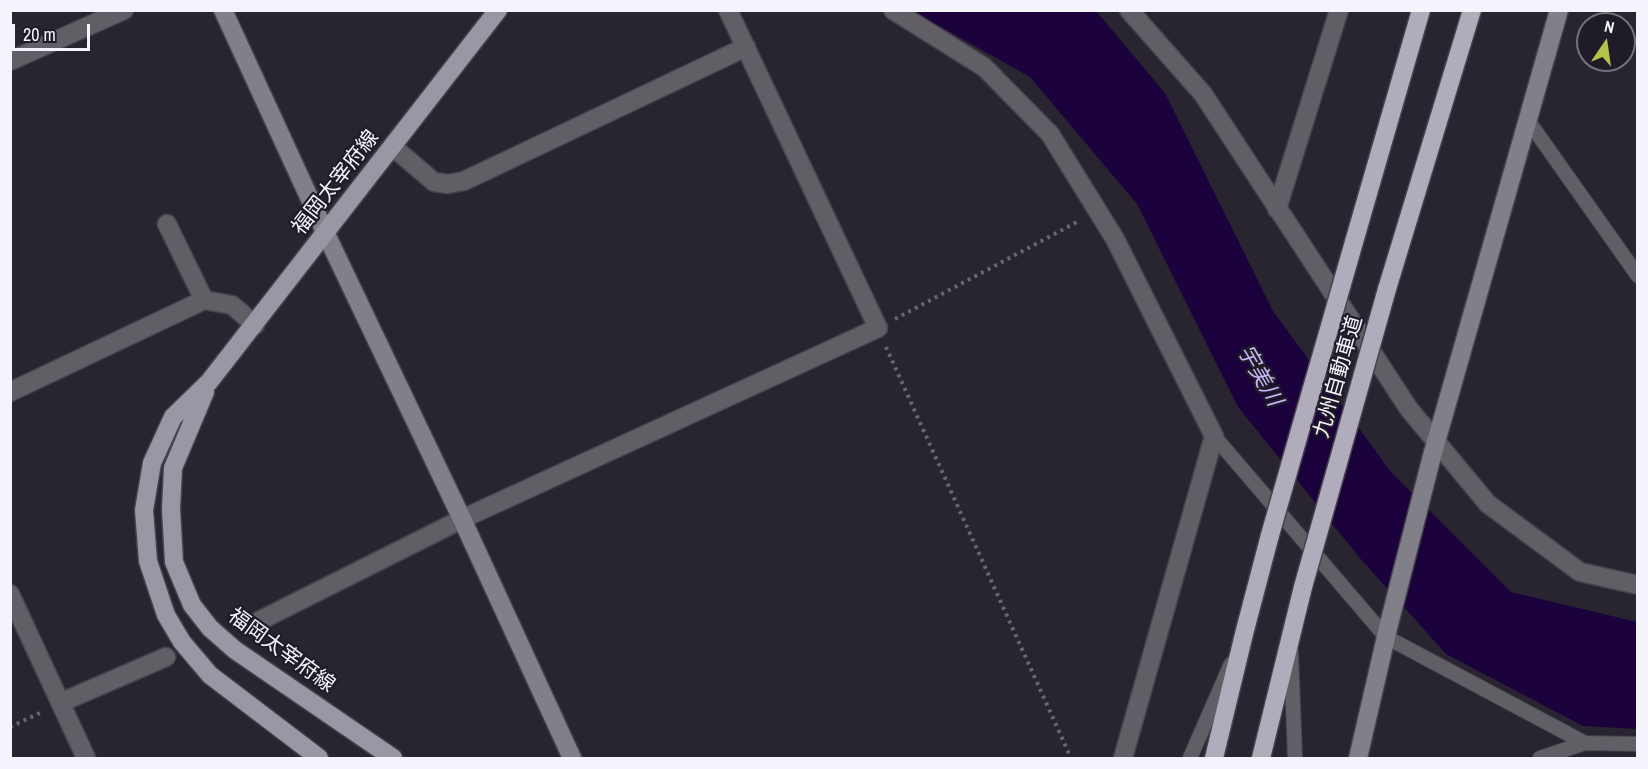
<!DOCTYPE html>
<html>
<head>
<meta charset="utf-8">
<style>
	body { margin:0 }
	#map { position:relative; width:1648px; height:769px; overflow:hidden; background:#282531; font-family:"Archivo Narrow",sans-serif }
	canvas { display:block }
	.frame { position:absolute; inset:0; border:12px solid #f5f4fc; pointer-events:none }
	.north { position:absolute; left:1576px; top:12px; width:60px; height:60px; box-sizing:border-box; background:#1f1c27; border:2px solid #75727c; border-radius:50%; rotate:13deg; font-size:16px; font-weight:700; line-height:24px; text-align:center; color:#f5f4fc }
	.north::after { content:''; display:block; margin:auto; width:21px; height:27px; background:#b4c24a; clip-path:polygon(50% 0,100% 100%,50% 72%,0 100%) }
	.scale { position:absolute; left:12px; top:24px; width:78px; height:27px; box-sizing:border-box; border:3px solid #f5f4fc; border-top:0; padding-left:8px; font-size:18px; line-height:21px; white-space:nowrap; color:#f5f4fc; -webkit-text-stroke:4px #1f1c27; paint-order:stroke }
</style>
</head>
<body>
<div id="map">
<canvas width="1648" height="769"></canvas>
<div class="frame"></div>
<div class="north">N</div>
<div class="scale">20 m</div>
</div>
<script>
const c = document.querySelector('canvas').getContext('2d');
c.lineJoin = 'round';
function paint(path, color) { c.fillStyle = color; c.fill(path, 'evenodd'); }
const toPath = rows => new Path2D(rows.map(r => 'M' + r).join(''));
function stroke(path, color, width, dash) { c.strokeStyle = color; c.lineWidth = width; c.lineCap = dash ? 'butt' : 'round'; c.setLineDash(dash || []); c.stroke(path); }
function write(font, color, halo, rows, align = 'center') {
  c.font = font + ' "Archivo Narrow","Noto Sans JP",sans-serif'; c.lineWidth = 4.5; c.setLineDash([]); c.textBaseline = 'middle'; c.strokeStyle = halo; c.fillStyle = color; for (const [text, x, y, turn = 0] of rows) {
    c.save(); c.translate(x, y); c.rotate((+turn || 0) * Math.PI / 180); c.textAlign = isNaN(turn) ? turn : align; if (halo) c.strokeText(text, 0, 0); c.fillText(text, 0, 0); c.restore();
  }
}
paint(toPath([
	[913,11,1096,11,1165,93,1273,311,1391,472,1511,592,1637,622,1637,729,1583,726,1446,654,1359,557,1238,407,1137,204,1030,77]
]), '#1b023c');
const lane = toPath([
	[1527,119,1638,276],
	[1214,436,1386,637,1585,743],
	[1291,652,1295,758],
	[1190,758,1231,664],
	[1540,758,1585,743,1638,744]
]);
const street = toPath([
	[893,10,984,67,1050,134,1115,239,1214,436,1123,758],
	[1129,10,1203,94,1409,409,1488,504,1580,572,1638,585],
	[10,61,124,10],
	[393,147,434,182,448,184,464,181,746,47],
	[1277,209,1339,10],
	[167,224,204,300],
	[10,392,204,300,232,305,255,325],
	[10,594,86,758],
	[257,622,462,519,878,328,728,10],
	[62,702,166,657]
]);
const secondary = toPath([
	[223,10,326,234,462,519,572,758],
	[1358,758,1389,624,1432,456,1559,10]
]);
const primary = toPath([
	[205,392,173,468,171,509,174,562,192,605,210,628,235,650,393,758],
	[319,758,210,675,182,642,166,615,148,561,144,510,152,463,173,417,209,382,498,10]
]);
const highway = toPath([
	[1354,242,1421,10],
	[1387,289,1472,10],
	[1214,758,1244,634,1270,535],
	[1261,758,1303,587]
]);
stroke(lane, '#45424d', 16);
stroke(street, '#45424d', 21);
stroke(secondary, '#45424d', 21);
stroke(primary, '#45424d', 21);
stroke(highway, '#45424d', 21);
stroke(toPath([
	[895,319,1077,222,1079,222],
	[886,347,1071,758],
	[10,727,42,712]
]), '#696671', 4, [3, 4.5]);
stroke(lane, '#615f65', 14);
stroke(street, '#615f65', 18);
stroke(secondary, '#817f88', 18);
stroke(primary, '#9997a3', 18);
stroke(highway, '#b0acbc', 18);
const highwayBridge = toPath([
	[1270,535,1354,242],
	[1303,587,1387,289]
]);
stroke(highwayBridge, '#45424d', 21, []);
stroke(highwayBridge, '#b0acbc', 18);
write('21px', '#f5f4fc', '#1f1c27', [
	["福岡太宰府線",336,183,-52],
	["九州自動車道",1339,377,-74],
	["福岡太宰府線",281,651,36]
]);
write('italic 22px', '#c8b8fa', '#1f1c27', [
	["宇美川",1259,376,60]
]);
</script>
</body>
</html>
